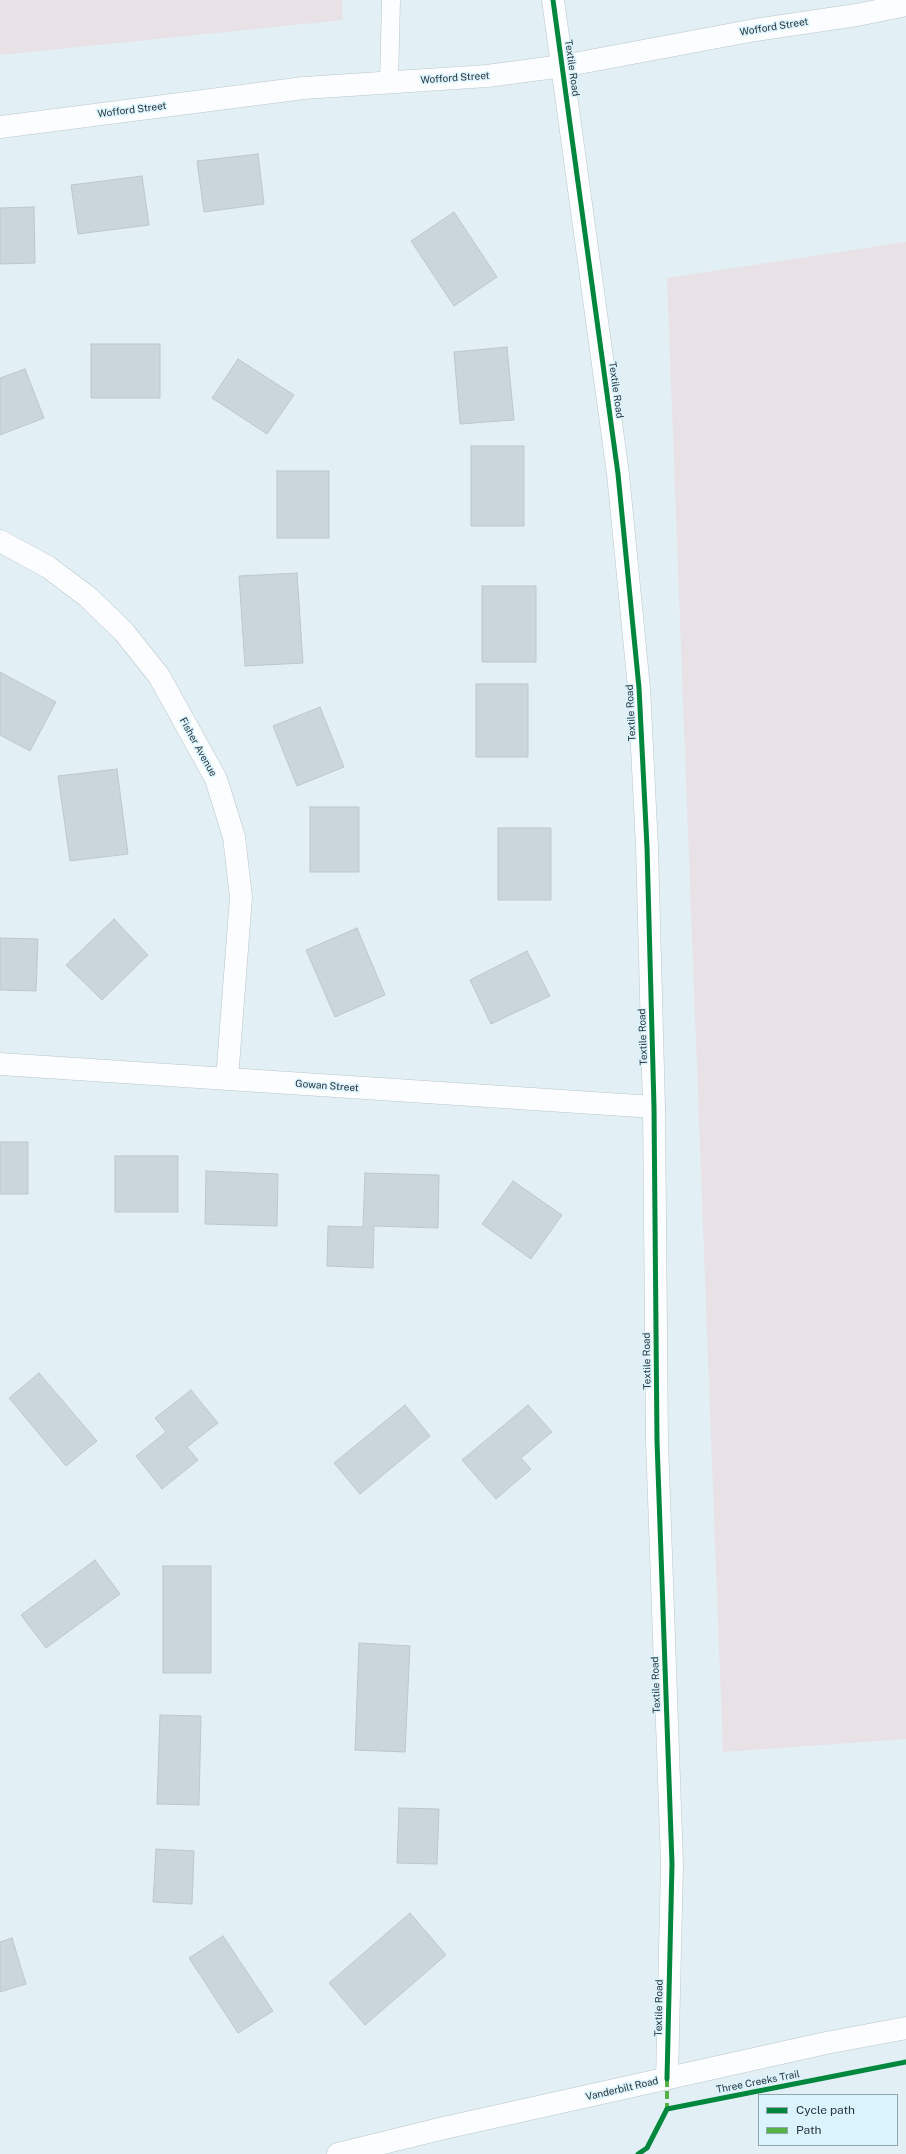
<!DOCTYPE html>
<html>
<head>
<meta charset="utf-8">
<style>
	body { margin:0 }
	#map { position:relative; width:906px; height:2154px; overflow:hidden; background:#e2f0f5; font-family:"Public Sans",sans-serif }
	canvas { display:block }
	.legend { position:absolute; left:758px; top:2094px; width:140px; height:52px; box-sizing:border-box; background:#daf3fd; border:1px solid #93a7af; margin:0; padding:5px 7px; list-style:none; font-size:12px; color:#29353a }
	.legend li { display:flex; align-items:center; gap:8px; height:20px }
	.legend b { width:20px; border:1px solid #93a7af }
</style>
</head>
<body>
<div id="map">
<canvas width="906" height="2154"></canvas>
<ul class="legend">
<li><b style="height:5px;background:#00873e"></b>Cycle path</li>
<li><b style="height:5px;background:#56b246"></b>Path</li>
</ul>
</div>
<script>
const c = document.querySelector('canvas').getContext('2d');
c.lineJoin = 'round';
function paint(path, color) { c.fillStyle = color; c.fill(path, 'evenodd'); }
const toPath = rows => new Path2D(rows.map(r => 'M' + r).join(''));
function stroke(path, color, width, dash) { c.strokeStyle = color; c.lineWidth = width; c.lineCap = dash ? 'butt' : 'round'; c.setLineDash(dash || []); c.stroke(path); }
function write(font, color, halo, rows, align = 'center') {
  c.font = font + ' "Public Sans",sans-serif'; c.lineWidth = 3; c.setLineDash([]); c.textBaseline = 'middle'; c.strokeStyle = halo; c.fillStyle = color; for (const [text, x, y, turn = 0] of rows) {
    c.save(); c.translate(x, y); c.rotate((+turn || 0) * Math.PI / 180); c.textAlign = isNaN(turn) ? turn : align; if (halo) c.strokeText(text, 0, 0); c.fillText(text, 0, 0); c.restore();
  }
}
paint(toPath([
	[0,0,342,0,343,20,0,55],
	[906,242,906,1739,723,1752,667,278]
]), '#e8e1e6');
const building = toPath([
	[258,154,264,204,204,212,197,161,258,154],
	[142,176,149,225,78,234,71,185,142,176],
	[34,207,35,263,0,264,0,208,34,207],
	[454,212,497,277,454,306,411,241,454,212],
	[91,344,160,344,160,398,91,398,91,344],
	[507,347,514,420,460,424,454,352,507,347],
	[238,359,294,395,267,434,212,398,238,359],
	[25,369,44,418,0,435,0,378,25,369],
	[471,446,524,446,524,526,471,526,471,446],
	[277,471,329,471,329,538,277,538,277,471],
	[297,573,303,663,245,666,239,576,297,573],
	[482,586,536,586,536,662,482,662,482,586],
	[0,672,56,702,30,751,0,735,0,672],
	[476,684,528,684,528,757,476,757,476,684],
	[320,707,344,767,297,786,273,726,320,707],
	[117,769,128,854,70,861,58,776,117,769],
	[310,807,359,807,359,872,310,872,310,807],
	[498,828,551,828,551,900,498,900,498,828],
	[114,919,148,955,102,1000,66,965,114,919],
	[357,928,385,995,335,1017,306,950,357,928],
	[0,938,38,939,36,991,0,990,0,938],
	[527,951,550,996,491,1024,470,980,527,951],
	[0,1142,28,1142,28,1194,0,1194,0,1142],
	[115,1156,178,1156,178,1212,115,1212,115,1156],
	[206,1171,278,1174,277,1226,205,1224,206,1171],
	[365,1173,439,1175,438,1228,374,1226,373,1268,327,1266,328,1226,363,1227,365,1173],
	[513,1181,562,1215,531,1259,482,1224,513,1181],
	[39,1373,97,1441,66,1466,9,1398,39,1373],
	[191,1390,218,1423,187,1447,198,1460,162,1489,136,1456,166,1432,155,1418,191,1390],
	[405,1405,430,1436,360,1494,334,1463,405,1405],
	[528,1405,552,1432,521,1458,531,1469,496,1499,462,1460,528,1405],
	[95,1560,120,1594,46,1648,21,1615,95,1560],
	[163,1566,211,1566,211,1673,163,1673,163,1566],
	[359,1643,410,1646,405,1752,355,1750,359,1643],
	[160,1715,201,1716,199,1805,157,1804,160,1715],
	[399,1808,439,1809,437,1864,397,1863,399,1808],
	[156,1849,194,1851,192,1904,153,1902,156,1849],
	[410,1913,446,1955,365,2025,329,1983,410,1913],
	[223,1936,273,2011,238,2033,189,1958,223,1936],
	[12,1938,26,1984,0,1992,0,1942,12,1938]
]);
paint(building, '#cbd6db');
stroke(building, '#bcc7cc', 1);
const lane = toPath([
	[389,83,391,0]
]);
const street = toPath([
	[0,127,304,88,487,76,563,66,755,30,857,15,906,5],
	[0,541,48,567,88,597,124,632,159,676,216,779,234,837,241,897,227,1079],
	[0,1064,654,1107]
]);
const secondary = toPath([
	[553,0,618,474,639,688,647,847,654,1107,657,1441,672,1864,667,2079],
	[338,2154,444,2128,826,2043,906,2028]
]);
stroke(lane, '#bac6cb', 19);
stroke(street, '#bac6cb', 23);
stroke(secondary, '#bac6cb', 23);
stroke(lane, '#fbfdfe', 18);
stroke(street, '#fbfdfe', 22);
stroke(secondary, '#fbfdfe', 22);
stroke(toPath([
	[667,2079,667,2109]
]), '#56b246', 4, [8, 4]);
stroke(toPath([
	[553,0,618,474,639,688,647,847,654,1107,657,1441,672,1864,667,2079],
	[638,2154,647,2148,667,2109,906,2062]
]), '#00873e', 5);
write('10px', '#29353a', '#daf3fd', [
	["Wofford Street",774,27,-9],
	["Textile Road",572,68,82],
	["Wofford Street",455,78,-4],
	["Wofford Street",132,110,-7],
	["Textile Road",616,390,82],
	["Textile Road",631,713,-93],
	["Fisher Avenue",198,747,61],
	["Textile Road",643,1037,-92],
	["Gowan Street",327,1086,4],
	["Textile Road",647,1361,-91],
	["Textile Road",656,1685,-92],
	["Textile Road",659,2008,-89],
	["Three Creeks Trail",758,2082,-11],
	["Vanderbilt Road",622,2089,-13]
]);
</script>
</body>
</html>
